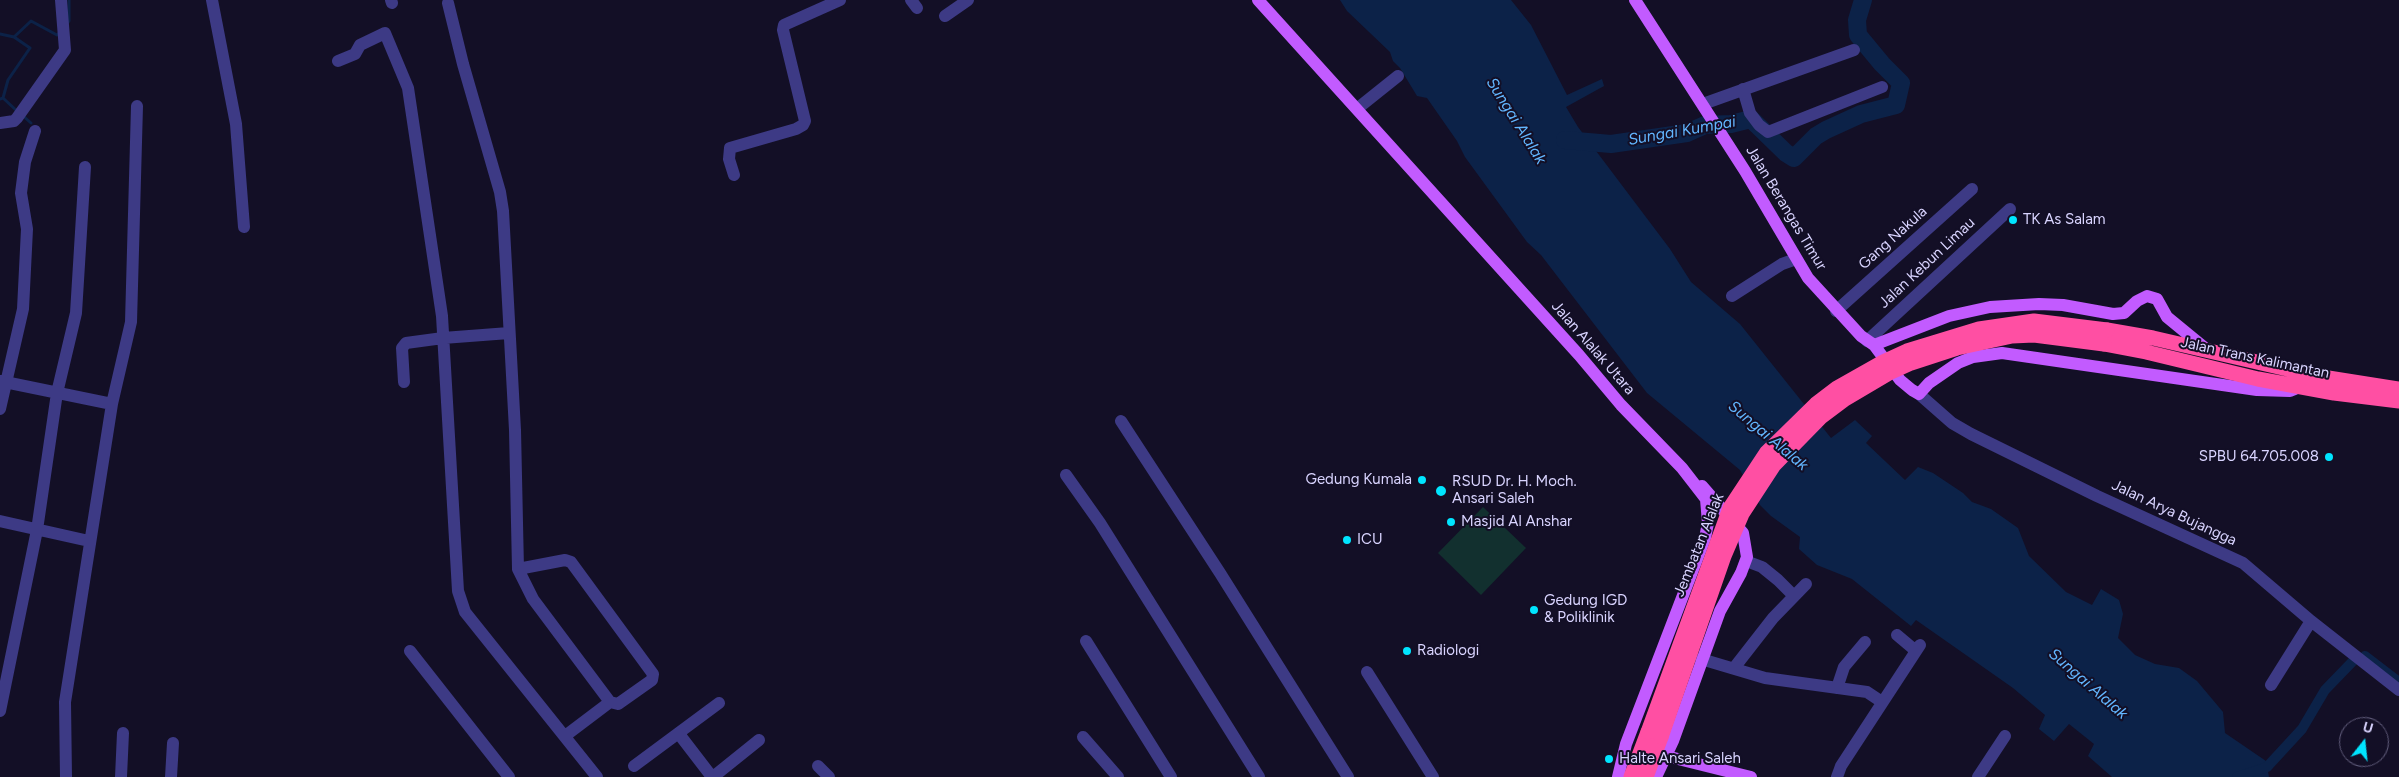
<!DOCTYPE html>
<html>
<head>
<meta charset="utf-8">
<style>
	body { margin:0 }
	#map { position:relative; width:2399px; height:777px; overflow:hidden; background:#130f26; font-family:Figtree,sans-serif }
	canvas { display:block }
	.north { position:absolute; left:2339px; top:717px; width:50px; height:50px; box-sizing:border-box; background:#130f26; border:1px solid #625e7d; border-radius:50%; rotate:16deg; font-size:14px; font-weight:700; line-height:20px; text-align:center; color:#d9d4ff }
	.north::after { content:''; display:block; margin:auto; width:18px; height:22px; background:#00e5ff; clip-path:polygon(50% 0,100% 100%,50% 72%,0 100%) }
</style>
</head>
<body>
<div id="map">
<canvas width="2399" height="777"></canvas>
<div class="north">U</div>
</div>
<script>
const c = document.querySelector('canvas').getContext('2d');
c.lineJoin = 'round';
function paint(path, color) { c.fillStyle = color; c.fill(path, 'evenodd'); }
const toPath = rows => new Path2D(rows.map(r => 'M' + r).join(''));
function stroke(path, color, width, dash) { c.strokeStyle = color; c.lineWidth = width; c.lineCap = dash ? 'butt' : 'round'; c.setLineDash(dash || []); c.stroke(path); }
function write(font, color, halo, rows, align = 'center') {
  c.font = font + ' Figtree,sans-serif'; c.lineWidth = 4; c.setLineDash([]); c.textBaseline = 'middle'; c.strokeStyle = halo; c.fillStyle = color; for (const [text, x, y, turn = 0] of rows) {
    c.save(); c.translate(x, y); c.rotate((+turn || 0) * Math.PI / 180); c.textAlign = isNaN(turn) ? turn : align; if (halo) c.strokeText(text, 0, 0); c.fillText(text, 0, 0); c.restore();
  }
}
paint(toPath([
	[1483,507,1526,548,1481,595,1438,553]
]), '#12302f');
paint(toPath([
	[1340,0,1511,0,1531,25,1567,95,1602,79,1604,86,1566,107,1578,127,1670,249,1691,282,1740,324,1831,438,1855,420,1872,436,1866,443,1905,480,1918,467,1933,473,1963,493,1972,502,1991,509,2018,528,2029,556,2066,592,2092,605,2101,589,2119,600,2123,614,2118,638,2135,655,2155,664,2179,668,2197,681,2223,712,2225,733,2266,761,2269,777,2112,777,2088,756,2094,744,2069,724,2054,741,2039,729,2045,715,2013,688,1916,620,1911,626,1852,579,1817,565,1799,549,1800,537,1771,516,1760,505,1740,470,1647,393,1541,255,1527,242,1465,157,1457,141,1427,98,1417,96,1400,68,1393,61,1390,52,1347,11]
]), '#0c2248');
stroke(toPath([
	[67,24,69,21,69,0],
	[0,34,14,37,30,48,8,80,3,98,0,99],
	[14,37,31,21,57,35,60,32],
	[3,98,17,111],
	[22,115,31,123]
]), '#0c2248', 3);
stroke(toPath([
	[2365,656,2399,682],
	[2237,777,2267,767,2302,729,2325,690,2354,660]
]), '#0c2248', 10);
stroke(toPath([
	[1565,140,1611,144,1687,133,1705,125,1731,124,1751,119,1786,153,1794,158,1816,136,1826,130,1861,114,1896,105,1901,83,1882,64,1858,35,1857,20,1863,0]
]), '#0c2248', 18);
stroke(toPath([
	[212,0,236,124,244,227],
	[391,0,392,3],
	[911,0,917,8],
	[448,3,463,64,500,192,503,211,515,430,518,569,533,599,610,702,618,704,652,680,653,674,571,562,565,560,518,569],
	[945,16,968,0],
	[338,61,355,54,360,45,385,33,408,88,442,316,458,591,465,612,597,777],
	[1743,89,1750,113,1759,125,1768,132,1882,87],
	[1703,104,1854,50],
	[1358,108,1398,76],
	[0,123,14,121,17,118,65,50,61,0],
	[734,175,729,159,730,148,796,129,803,125,805,121,783,30,784,25,840,0],
	[1732,296,1782,264,1796,259],
	[1836,311,1972,189],
	[1867,341,2010,209],
	[0,381,112,404,65,702,66,777],
	[404,382,402,348,406,343,443,338,509,333],
	[1919,394,1952,423,1971,434,2097,496,2243,563,2311,621,2399,690],
	[112,404,131,322,137,106],
	[0,409,23,309,27,229,21,193,25,162,35,131],
	[1121,421,1220,573,1348,777],
	[1066,475,1100,523,1259,777],
	[0,521,89,541],
	[1746,561,1762,567,1778,580,1794,596],
	[1897,635,1916,651],
	[1086,641,1171,777],
	[410,651,509,777],
	[1701,659,1765,678,1867,692,1882,702],
	[1734,668,1773,618,1806,584],
	[1367,672,1433,777],
	[2271,685,2311,621],
	[1837,688,1844,667,1865,642],
	[0,711,37,530,57,393,76,313,85,167],
	[679,734,712,777],
	[565,736,610,702],
	[1083,737,1118,777],
	[634,766,719,703],
	[818,766,829,777],
	[121,777,123,733],
	[171,777,173,743],
	[713,777,759,740],
	[1837,777,1841,766,1920,645],
	[1978,777,2005,736]
]), '#3d3a85', 12);
stroke(toPath([
	[1258,0,1579,355,1621,405,1682,468,1706,499,1708,523,1705,538,1626,744,1618,777],
	[1635,0,1745,171,1808,278,1861,336,1874,345,1900,380,1912,390,1919,394,1929,383,1958,363,1973,357,2002,353,2257,390,2290,391,2295,389],
	[1874,345,1949,316,1990,307,2039,304,2063,305,2113,314,2124,313,2137,301,2147,296,2157,299,2167,317,2206,349],
	[1666,756,1751,777],
	[1656,777,1673,741,1720,611,1741,573,1747,557,1743,533,1702,486]
]), '#c25bff', 12);
stroke(toPath([
	[2107,330,2153,338,2322,377,2399,389],
	[2104,344,2146,352,2258,379,2334,393,2399,401],
	[1631,777,1648,732],
	[1646,777,1661,737]
]), '#ff4fa3', 15);
stroke(toPath([
	[1648,732,1730,508,1767,452,1816,404,1837,388,1883,362,1907,351,1979,329,2034,321,2107,330],
	[1661,737,1724,556,1742,514,1774,465,1821,417,1845,399,1889,373,1911,363,1957,348,2012,336,2034,335,2104,344]
]), '#ff4fa3', 15);
for (const [x, y, r, color] of [
	[2013,220,5,"#00e5ff"],
	[2329,457,5,"#00e5ff"],
	[1422,480,5,"#00e5ff"],
	[1441,491,6,"#00e5ff"],
	[1451,522,5,"#00e5ff"],
	[1347,540,5,"#00e5ff"],
	[1534,610,5,"#00e5ff"],
	[1407,651,5,"#00e5ff"],
	[1609,759,5,"#00e5ff"]
]) { const dot = new Path2D(); dot.arc(x, y, r, 0, 2 * Math.PI); c.fillStyle = color; c.fill(dot); stroke(dot, '#130f26', 2); }
write('15px', '#d9d4ff', '#130f26', [
	["Jalan Berangas Timur",1786,208,59],
	["Gang Nakula",1893,238,-42],
	["Jalan Kebun Limau",1927,263,-43],
	["Jalan Alalak Utara",1593,348,49],
	["Jalan Trans Kalimantan",2255,358,12],
	["Jalan Arya Bujangga",2174,513,25],
	["Jembatan Alalak",1699,545,-68]
]);
write('15px', '#d9d4ff', '#130f26', [
	["TK As Salam",2023,220],
	["SPBU 64.705.008",2319,457,"right"],
	["Gedung Kumala",1412,480,"right"],
	["RSUD Dr. H. Moch.",1452,482],
	["Ansari Saleh",1452,499],
	["Masjid Al Anshar",1461,522],
	["ICU",1357,540],
	["Gedung IGD",1544,601],
	["& Poliklinik",1544,618],
	["Radiologi",1417,651],
	["Halte Ansari Saleh",1619,759]
], 'left');
write('italic 16px', '#62b6ff', '#130f26', [
	["Sungai Alalak",1516,121,58],
	["Sungai Kumpai",1682,131,-10],
	["Sungai Alalak",1768,436,40],
	["Sungai Alalak",2088,684,41]
]);
</script>
</body>
</html>
